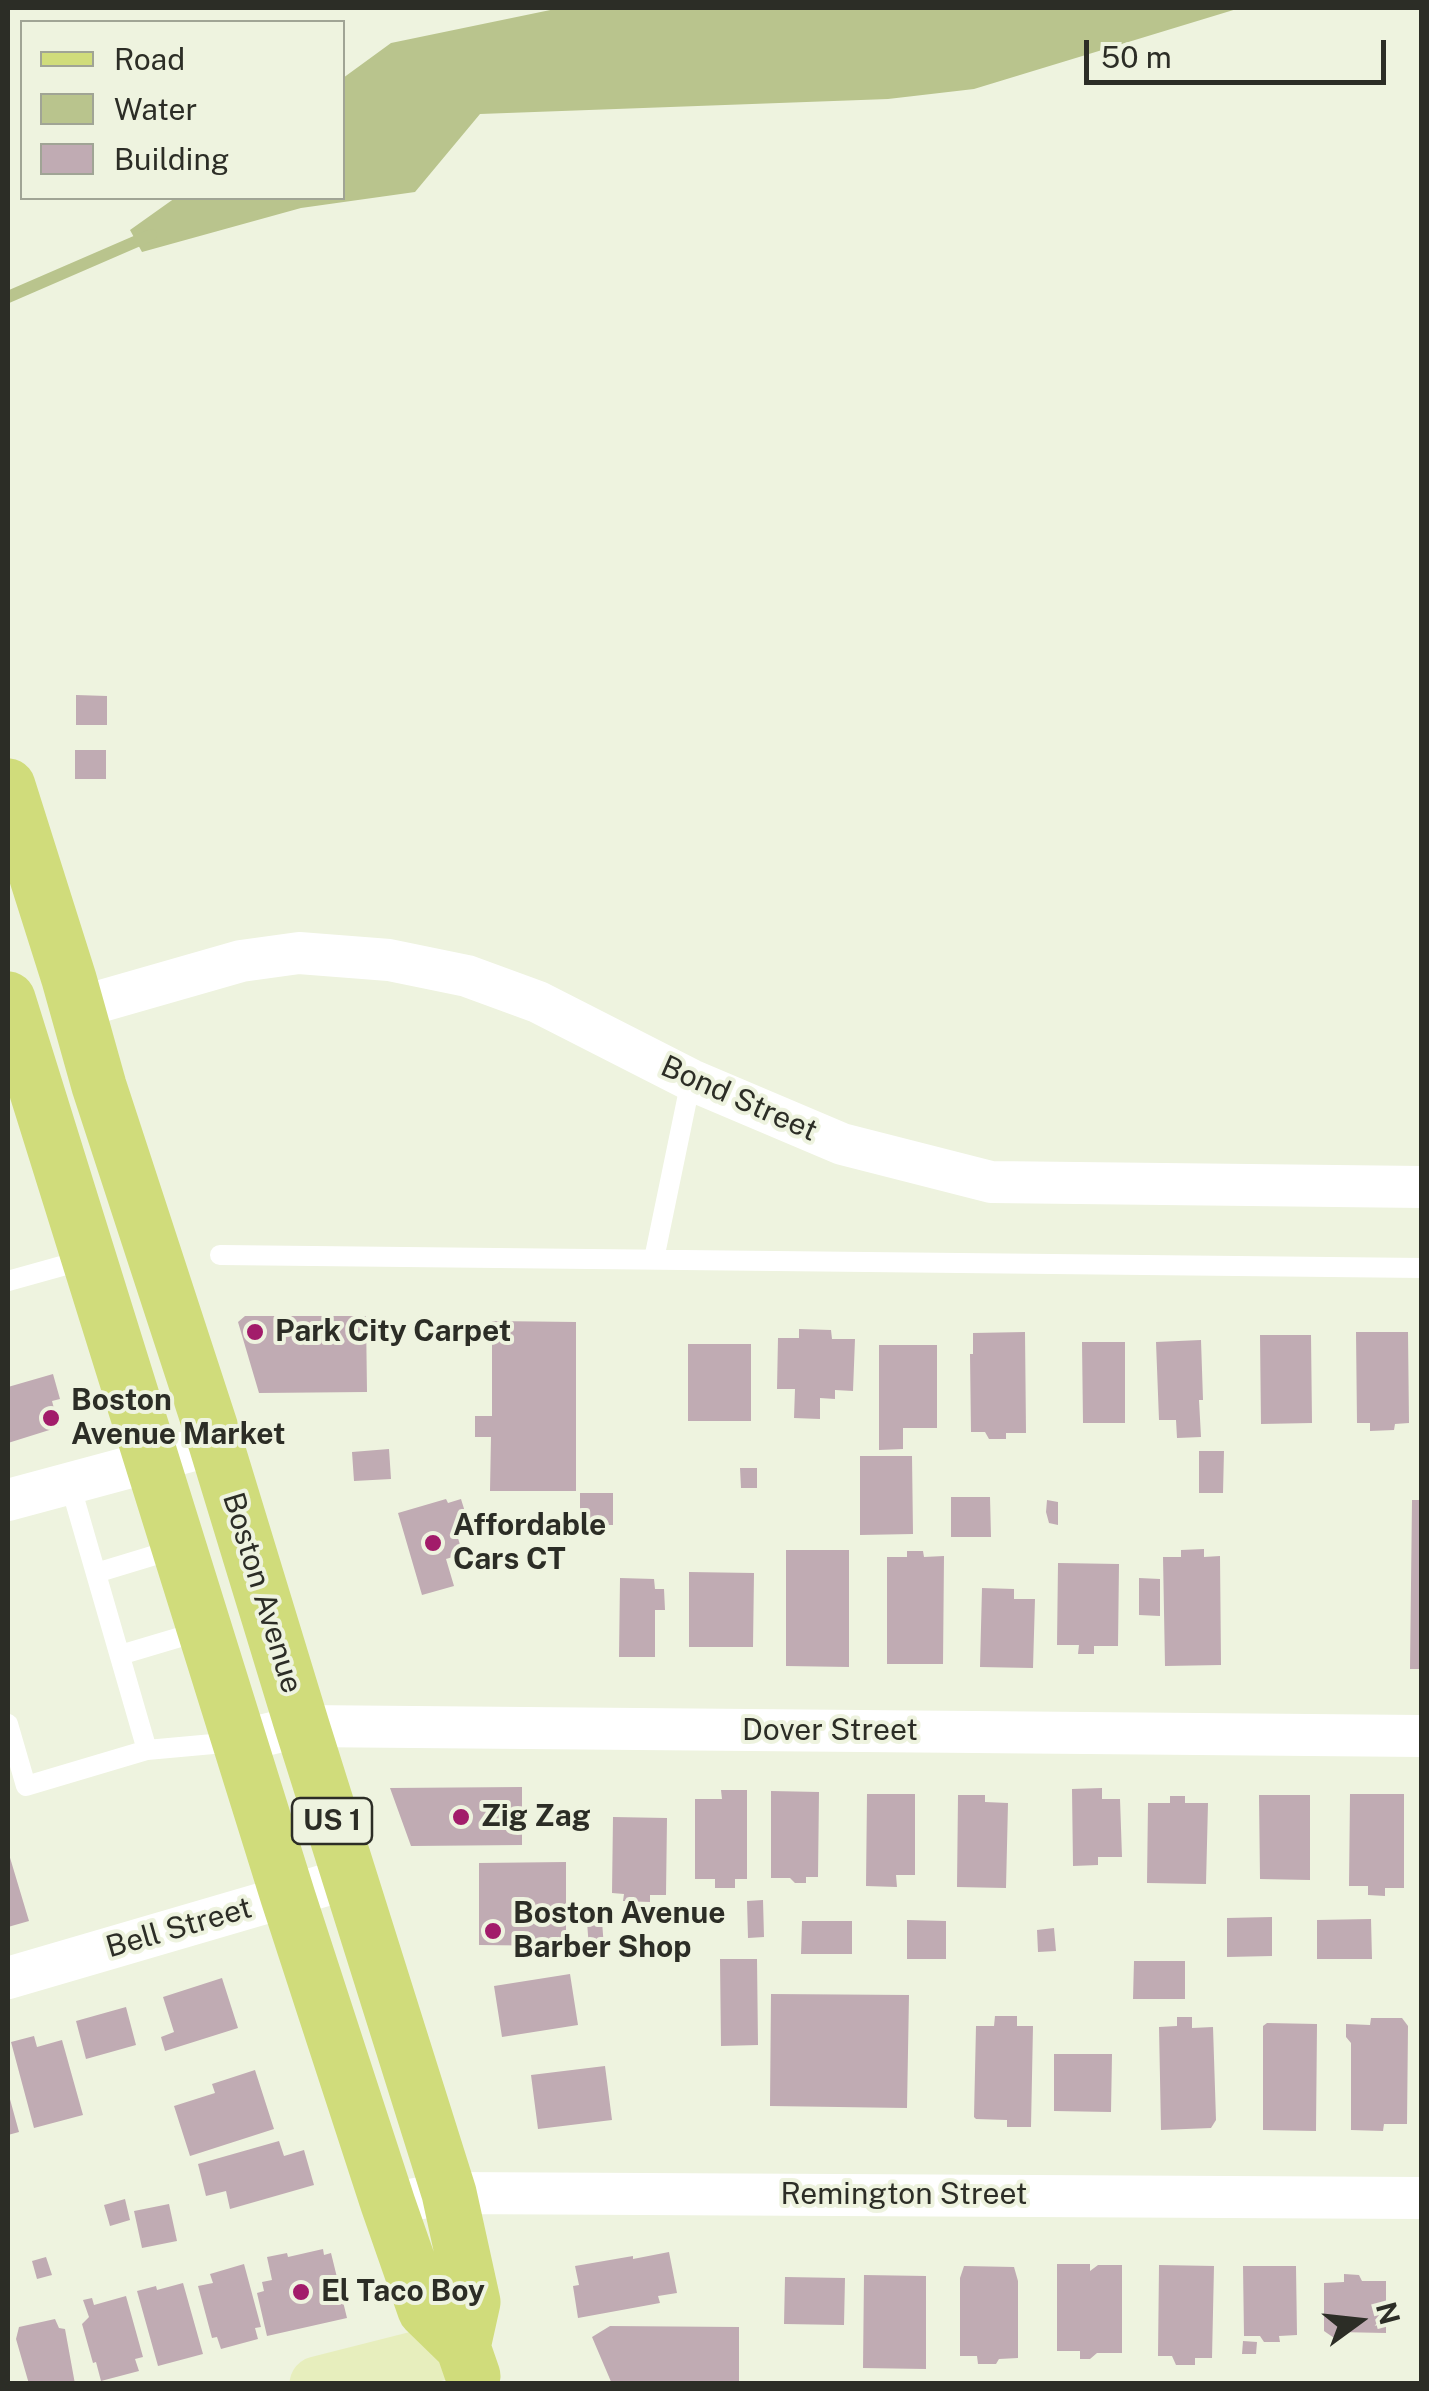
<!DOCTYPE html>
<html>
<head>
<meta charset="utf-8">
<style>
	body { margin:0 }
	#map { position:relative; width:1429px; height:2391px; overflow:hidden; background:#eef3df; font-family:"Public Sans",sans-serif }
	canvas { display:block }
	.frame { position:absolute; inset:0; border:10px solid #2c2d26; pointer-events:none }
	.legend { position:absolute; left:20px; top:20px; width:325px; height:180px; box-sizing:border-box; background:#eef3df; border:2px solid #a0a495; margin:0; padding:12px 18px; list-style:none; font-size:30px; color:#2c2d26 }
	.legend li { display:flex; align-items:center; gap:20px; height:50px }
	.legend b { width:50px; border:2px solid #a0a495 }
	.north { position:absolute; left:1309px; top:2271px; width:100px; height:100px; -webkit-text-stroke:8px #eef3df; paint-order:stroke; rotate:75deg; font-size:28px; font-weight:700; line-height:40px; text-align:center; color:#2c2d26 }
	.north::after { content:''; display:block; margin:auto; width:35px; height:45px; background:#2c2d26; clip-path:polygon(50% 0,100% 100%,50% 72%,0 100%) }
	.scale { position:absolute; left:1084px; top:40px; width:302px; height:45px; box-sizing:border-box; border:5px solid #2c2d26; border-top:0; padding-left:12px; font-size:30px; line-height:35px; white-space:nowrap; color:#2c2d26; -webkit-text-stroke:8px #eef3df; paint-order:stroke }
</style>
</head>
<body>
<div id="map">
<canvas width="1429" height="2391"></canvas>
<div class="frame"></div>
<ul class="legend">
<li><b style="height:12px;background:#d0dc7b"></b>Road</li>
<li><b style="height:28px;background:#b9c48d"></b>Water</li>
<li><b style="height:28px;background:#c0abb3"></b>Building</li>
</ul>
<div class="north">N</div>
<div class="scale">50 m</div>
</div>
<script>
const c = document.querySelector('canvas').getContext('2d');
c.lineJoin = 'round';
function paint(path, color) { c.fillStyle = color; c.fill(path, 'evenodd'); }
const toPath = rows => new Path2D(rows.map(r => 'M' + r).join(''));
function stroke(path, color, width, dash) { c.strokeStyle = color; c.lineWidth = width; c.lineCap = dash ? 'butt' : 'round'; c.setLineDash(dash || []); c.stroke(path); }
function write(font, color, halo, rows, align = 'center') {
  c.font = font + ' "Public Sans",sans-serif'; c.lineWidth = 8; c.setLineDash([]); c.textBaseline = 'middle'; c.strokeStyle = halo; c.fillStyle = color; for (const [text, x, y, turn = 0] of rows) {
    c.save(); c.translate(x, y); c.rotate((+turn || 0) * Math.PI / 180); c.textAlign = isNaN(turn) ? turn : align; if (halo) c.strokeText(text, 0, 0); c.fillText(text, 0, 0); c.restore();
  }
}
paint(toPath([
	[560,8,1240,8,974,89,888,99,480,114,415,192,301,208,142,252,130,230,175,198,342,198,343,78,391,43]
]), '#b9c48d');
stroke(toPath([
	[8,297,151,235]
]), '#b9c48d', 12);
paint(toPath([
	[76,695,107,696,107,725,76,725],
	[75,750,106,750,106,779,75,779],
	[245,1316,366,1316,367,1392,259,1393,238,1322],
	[492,1321,576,1322,576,1491,490,1491,491,1437,475,1437,475,1416,492,1416],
	[799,1329,831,1330,832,1339,855,1339,853,1391,835,1390,835,1399,820,1398,820,1419,794,1418,795,1389,777,1389,778,1338,799,1338],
	[1025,1332,1026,1433,1006,1433,1006,1439,989,1439,985,1432,971,1432,970,1354,973,1354,973,1333],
	[1356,1332,1408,1332,1409,1423,1395,1424,1394,1430,1370,1431,1370,1423,1357,1423],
	[1260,1335,1311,1335,1312,1423,1261,1424],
	[1201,1340,1203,1400,1199,1400,1201,1437,1177,1438,1176,1420,1159,1420,1156,1342],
	[1082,1342,1125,1342,1125,1423,1083,1423],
	[688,1344,751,1344,751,1421,688,1421],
	[879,1345,937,1345,937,1428,903,1428,903,1449,879,1450],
	[53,1374,60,1399,52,1401,59,1427,8,1443,8,1387],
	[389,1449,391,1479,354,1481,352,1452],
	[1199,1451,1224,1451,1223,1493,1199,1493],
	[860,1456,912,1456,913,1534,860,1535],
	[740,1468,757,1468,757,1488,741,1488],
	[580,1493,613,1493,613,1525,580,1525],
	[951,1497,990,1497,991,1537,951,1537],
	[446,1499,448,1503,461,1499,470,1528,456,1532,463,1554,446,1559,454,1586,422,1595,398,1513],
	[1047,1500,1058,1502,1058,1525,1049,1523,1046,1512],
	[1412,1500,1422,1500,1422,1669,1410,1669],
	[1204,1549,1204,1557,1220,1556,1221,1665,1165,1666,1163,1557,1181,1557,1181,1550],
	[786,1550,849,1550,849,1667,786,1666],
	[907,1551,923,1551,924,1557,944,1556,943,1664,887,1664,887,1557,907,1557],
	[1058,1563,1119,1564,1118,1646,1094,1646,1094,1654,1078,1654,1079,1645,1057,1645],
	[689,1572,754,1573,753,1647,689,1647],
	[620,1578,654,1579,655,1589,664,1589,665,1610,655,1610,655,1657,619,1657],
	[1139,1578,1160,1579,1160,1616,1139,1615],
	[982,1588,1014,1589,1014,1599,1035,1599,1033,1668,980,1667],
	[522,1787,522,1845,411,1846,390,1788],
	[1102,1788,1102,1799,1120,1799,1122,1857,1098,1857,1098,1865,1073,1866,1072,1789],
	[721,1790,747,1790,747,1879,735,1879,735,1888,715,1888,715,1879,695,1879,695,1799,722,1799],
	[771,1791,819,1792,818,1877,806,1877,806,1883,795,1883,790,1878,771,1878],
	[867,1794,915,1794,915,1875,896,1875,897,1887,866,1886],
	[1350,1794,1404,1794,1404,1888,1385,1888,1385,1896,1368,1895,1368,1886,1349,1886],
	[958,1795,985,1795,985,1802,1008,1803,1006,1888,957,1887],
	[1259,1795,1310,1795,1310,1880,1260,1879],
	[1170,1796,1185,1796,1185,1803,1208,1803,1206,1884,1147,1883,1148,1803,1170,1803],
	[613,1817,667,1818,666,1895,650,1895,650,1902,623,1901,624,1894,612,1893],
	[8,1851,29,1921,8,1927],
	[566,1862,566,1946,479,1945,479,1863],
	[763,1900,764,1937,748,1938,747,1901],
	[1272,1917,1272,1956,1227,1957,1227,1918],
	[1371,1919,1372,1959,1317,1959,1317,1920],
	[907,1920,946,1921,946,1959,907,1959],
	[602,1921,604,1948,589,1948,587,1922],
	[802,1921,852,1921,852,1954,801,1954],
	[1054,1928,1056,1951,1038,1952,1037,1930],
	[720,1959,757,1959,758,2045,721,2046],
	[1134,1961,1185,1961,1185,1999,1133,1999],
	[570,1974,578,2025,502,2037,494,1986],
	[222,1978,238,2028,165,2051,161,2037,174,2032,163,1997],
	[771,1994,909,1995,907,2108,770,2106],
	[126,2007,136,2045,86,2059,76,2021],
	[995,2016,1017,2016,1017,2026,1033,2026,1031,2127,1007,2127,1007,2120,976,2119,974,2117,976,2026,994,2026],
	[1177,2017,1192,2017,1192,2028,1213,2027,1216,2120,1211,2128,1161,2130,1159,2027,1177,2026],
	[1371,2018,1402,2018,1408,2026,1407,2124,1384,2124,1383,2131,1351,2130,1351,2043,1346,2037,1346,2024,1370,2025],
	[1267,2023,1317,2024,1316,2131,1263,2130,1263,2026],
	[34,2036,37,2047,62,2040,83,2115,34,2128,11,2042],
	[1054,2054,1112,2054,1111,2112,1054,2111],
	[605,2066,612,2120,538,2129,531,2075],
	[255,2070,274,2129,190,2156,174,2106,215,2093,212,2084],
	[8,2092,19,2132,8,2135],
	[279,2141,284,2156,304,2150,314,2185,230,2209,226,2191,206,2196,198,2164],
	[125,2199,130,2220,110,2226,104,2205],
	[169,2204,177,2241,142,2248,134,2211],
	[323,2249,324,2255,331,2253,347,2318,267,2336,257,2293,264,2291,262,2282,272,2280,267,2257,287,2253,288,2257],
	[669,2252,677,2293,658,2296,660,2303,578,2318,573,2286,579,2285,575,2266,633,2256,633,2259],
	[46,2257,52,2275,37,2279,32,2261],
	[244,2264,261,2327,255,2328,258,2339,221,2349,217,2337,212,2338,198,2286,213,2283,210,2274],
	[1057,2264,1090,2264,1090,2271,1098,2265,1122,2265,1122,2353,1097,2353,1090,2359,1080,2359,1080,2351,1057,2351],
	[1159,2265,1214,2266,1212,2358,1195,2358,1195,2365,1176,2365,1172,2356,1158,2356],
	[964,2266,1014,2267,1018,2281,1018,2358,999,2359,996,2364,978,2364,977,2356,960,2356,960,2278],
	[1243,2266,1296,2266,1297,2335,1279,2336,1280,2342,1264,2342,1260,2336,1244,2336],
	[1344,2274,1359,2275,1362,2281,1386,2281,1386,2333,1337,2332,1337,2340,1324,2331,1324,2283,1344,2282],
	[864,2275,926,2276,926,2369,863,2368],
	[785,2277,845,2278,844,2325,784,2324],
	[183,2283,203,2354,158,2366,137,2291,156,2286,157,2290],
	[126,2296,143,2357,135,2359,139,2371,101,2381,96,2362,93,2363,82,2324,89,2317,83,2300,92,2298,94,2305],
	[55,2319,59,2328,65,2329,75,2384,29,2384,16,2339,19,2327],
	[610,2326,739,2327,739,2384,612,2384,592,2337],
	[1243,2341,1257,2342,1256,2354,1242,2354]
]), '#c0abb3');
stroke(toPath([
	[220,1255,1422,1268],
	[654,1259,691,1080],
	[8,1281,87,1259],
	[96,1573,175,1549],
	[120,1655,204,1630],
	[8,1724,26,1786,147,1750,70,1484],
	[147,1750,235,1742]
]), '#fff', 20);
stroke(toPath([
	[77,1008,241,961,299,953,389,960,467,976,538,1002,691,1080,842,1144,991,1182,1422,1187],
	[8,1500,216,1444],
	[240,1741,302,1726,1422,1736],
	[8,1978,350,1878],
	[388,2204,449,2193,1422,2198]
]), '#fff', 42);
stroke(toPath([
	[317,2384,463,2347]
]), '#e7eebd', 55);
stroke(toPath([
	[8,786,69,979,99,1086,216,1444,302,1726,449,2193,473,2302,463,2347],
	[8,999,288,1897,388,2204,425,2310,463,2347,473,2376]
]), '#d0dc7b', 55);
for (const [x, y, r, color] of [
	[255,1332,10,"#a21c6a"],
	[51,1418,10,"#a21c6a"],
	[433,1543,10,"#a21c6a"],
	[461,1817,10,"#a21c6a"],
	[493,1931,10,"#a21c6a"],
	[301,2292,10,"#a21c6a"]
]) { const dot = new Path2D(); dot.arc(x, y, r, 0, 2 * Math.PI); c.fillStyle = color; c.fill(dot); stroke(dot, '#eef3df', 4); }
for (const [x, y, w] of [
	[332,1821,80]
]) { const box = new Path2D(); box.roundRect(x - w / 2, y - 23, w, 46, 8); c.fillStyle = '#eef3df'; c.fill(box); stroke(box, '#2c2d26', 2.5); }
write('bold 28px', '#2c2d26', null, [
	["US 1",332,1821]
]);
write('30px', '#2c2d26', '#eef3df', [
	["Bond Street",739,1099,24],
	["Boston Avenue",262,1593,73],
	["Dover Street",830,1731],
	["Bell Street",179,1928,-16],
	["Remington Street",904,2195]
]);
write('bold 30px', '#2c2d26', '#eef3df', [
	["Park City Carpet",275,1332],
	["Boston",71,1401],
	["Avenue Market",71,1435],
	["Affordable",453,1526],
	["Cars CT",453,1560],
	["Zig Zag",481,1817],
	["Boston Avenue",513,1914],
	["Barber Shop",513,1948],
	["El Taco Boy",321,2292]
], 'left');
</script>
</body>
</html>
